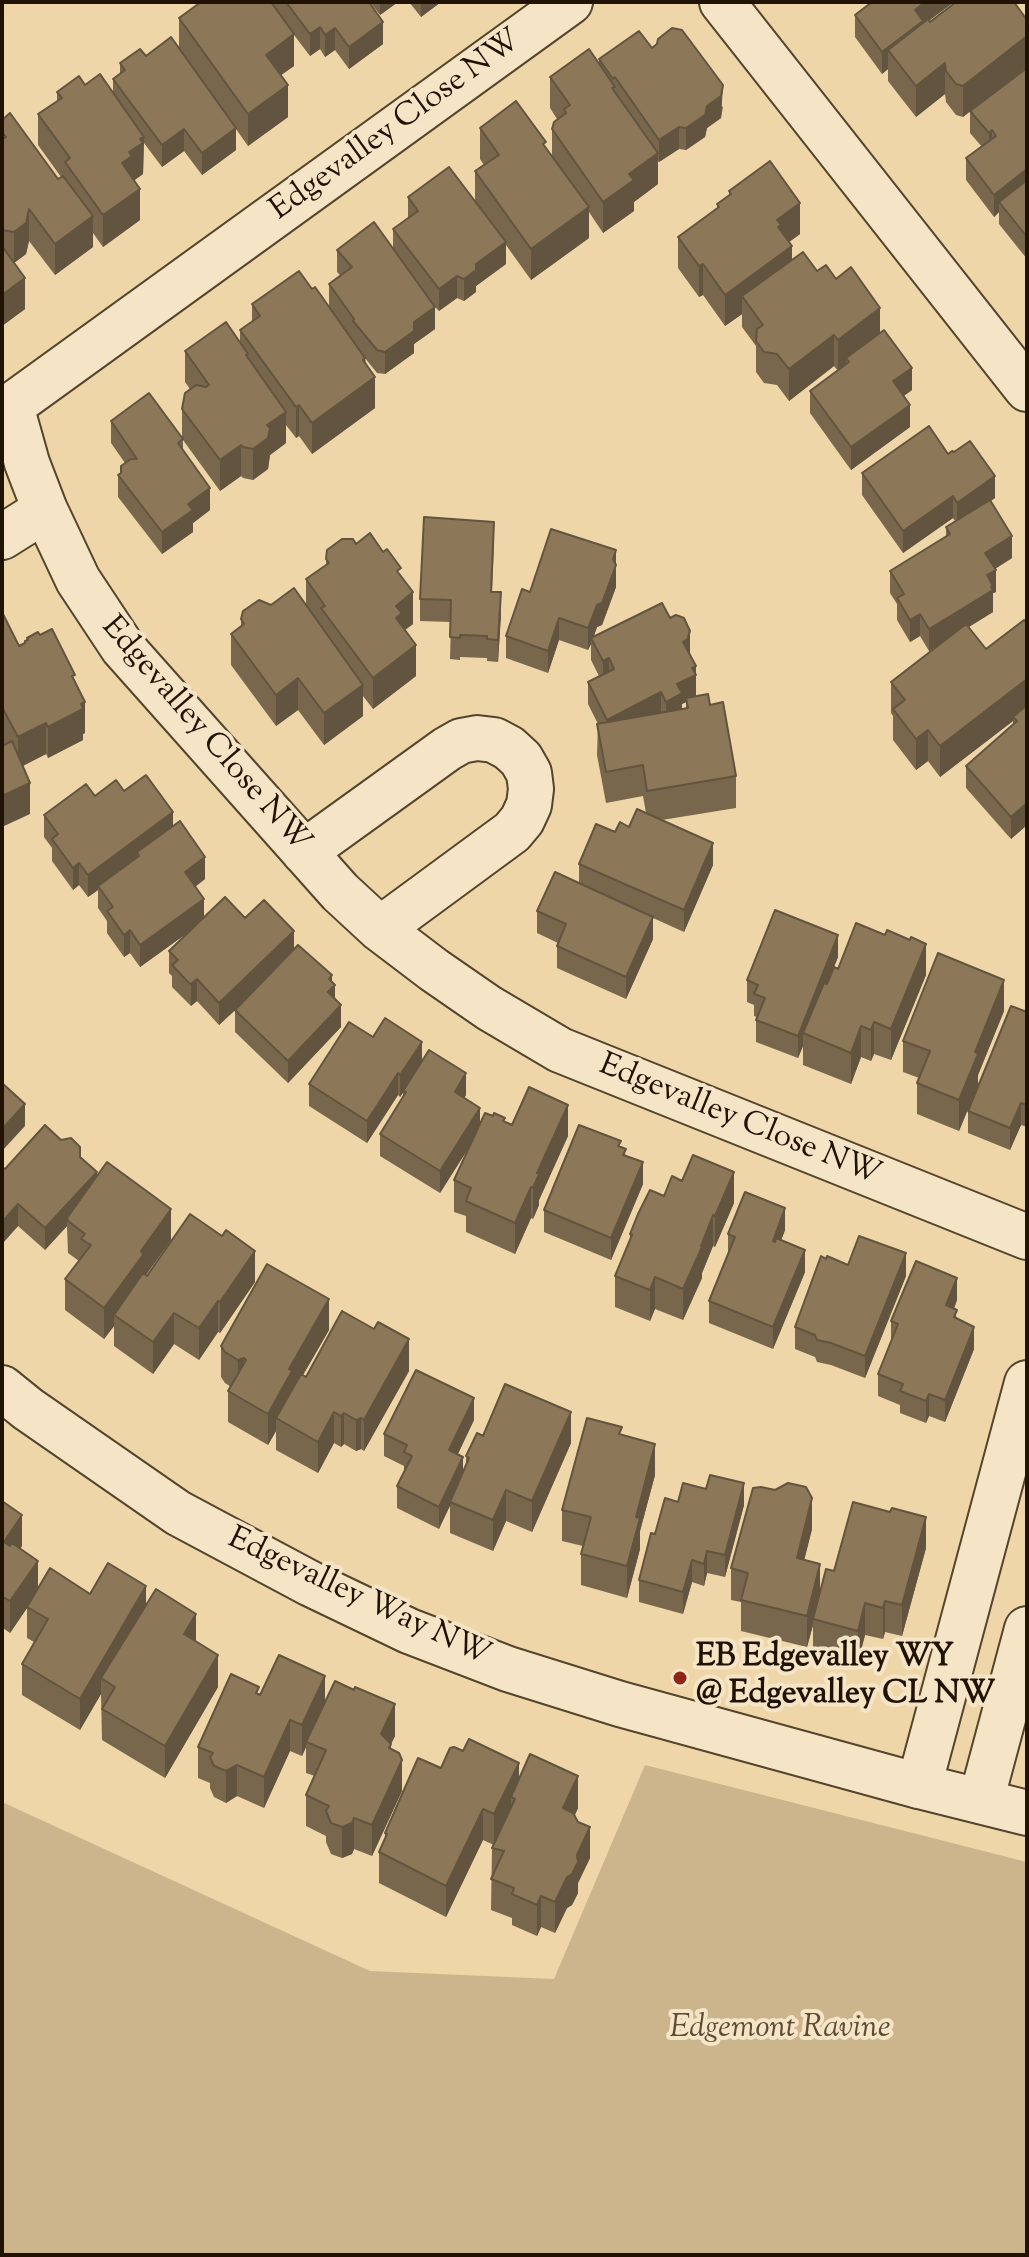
<!DOCTYPE html>
<html>
<head>
<meta charset="utf-8">
<style>
	body { margin:0 }
	#map { position:relative; width:1029px; height:2257px; overflow:hidden; background:#efd6a8; font-family:"Sorts Mill Goudy",serif }
	canvas { display:block }
	.frame { position:absolute; inset:0; border:4px solid #211303; pointer-events:none }
</style>
</head>
<body>
<div id="map">
<canvas width="1029" height="2257"></canvas>
<div class="frame"></div>
</div>
<script>
const c = document.querySelector('canvas').getContext('2d');
c.lineJoin = 'round';
function paint(path, color) { c.fillStyle = color; c.fill(path, 'evenodd'); }
const toPath = rows => new Path2D(rows.map(r => 'M' + r).join(''));
function stroke(path, color, width, dash) { c.strokeStyle = color; c.lineWidth = width; c.lineCap = dash ? 'butt' : 'round'; c.setLineDash(dash || []); c.stroke(path); }
function write(font, color, halo, rows, align = 'center') {
  c.font = font + ' "Sorts Mill Goudy",serif'; c.lineWidth = 8; c.setLineDash([]); c.textBaseline = 'middle'; c.strokeStyle = halo; c.fillStyle = color; for (const [text, x, y, turn = 0] of rows) {
    c.save(); c.translate(x, y); c.rotate((+turn || 0) * Math.PI / 180); c.textAlign = isNaN(turn) ? turn : align; if (halo) c.strokeText(text, 0, 0); c.fillText(text, 0, 0); c.restore();
  }
}
paint(toPath([
	[645,1765,1027,1862,1027,2255,2,2255,2,1802,370,1971,554,1979]
]), '#ccb58c');
const minor = toPath([
	[570,2,11,406,27,463,45,510,78,580,123,648,340,892,380,929,434,970,489,1008,560,1050,1027,1237],
	[722,2,1027,389],
	[2,537,45,510],
	[304,852,447,749,461,741,477,738,494,740,509,748,521,759,529,773,531,789,529,805,522,820,512,832,380,929],
	[919,1786,1027,1383],
	[981,1801,1027,1629]
]);
const tertiary = toPath([
	[2,1388,28,1409,178,1513,311,1584,409,1631,508,1669,620,1704,919,1786,1027,1813]
]);
stroke(minor, '#54442c', 48);
stroke(tertiary, '#54442c', 48);
stroke(minor, '#f5e4c6', 44);
stroke(tertiary, '#f5e4c6', 44);
paint(toPath([
	[201,2,369,2,383,44,349,69,335,50,325,57,320,49,310,56,294,35,294,66,280,75,288,117,248,146,236,129,236,150,202,175,184,151,162,167,144,143,143,174,134,180,140,220,103,247,93,233,93,247,55,275,29,241,26,254,14,263,25,309,2,326,2,120,58,179,61,177,38,145,38,114,57,101,57,92,85,85,113,93,113,79,120,74,120,63,179,48,179,18],
	[370,2,398,2,380,15],
	[409,2,441,2,421,17],
	[954,2,929,21,930,22,1027,20,1027,67,978,105,1027,68,1027,259,999,224,999,212,994,217,966,180,966,158,982,147,970,133,970,111,963,117,956,115,946,102,945,94,916,117,888,81,888,69,882,74,855,37,855,15],
	[652,48,723,107,721,118,707,128,705,137,686,150,679,149,659,162,658,161,658,184,634,202,634,211,603,233,589,212,589,238,531,280,506,245,506,264,476,286,476,292,464,301,457,298,439,311,435,307,435,329,414,344,414,353,385,374,377,373,365,358,375,408,312,454,299,436,296,438,286,425,286,443,270,455,268,469,253,480,243,478,241,476,220,491,183,440,183,450,210,510,193,523,193,532,162,554,118,497,118,475,121,473,125,463,111,443,111,421,182,438,182,409,190,389,185,382,185,351,240,342,240,330,252,321,252,304,312,289,329,306,329,284,340,275,337,272,337,250,393,248,393,229,408,218,408,197,475,201,475,171,484,165,480,159,480,128,546,148,552,156,552,129,557,119,550,108,550,77,599,63,599,59],
	[729,191,800,234,789,242,792,260,836,279,880,333,912,390,904,396,910,427,851,470,810,413,810,391,838,371,834,366,789,401,777,385,764,383,756,372,756,346,742,327,742,314,725,326,703,295,699,297,678,268,678,237,717,208,717,204,729,196],
	[948,454,995,498,990,501,1012,558,995,569,996,592,993,593,993,612,969,627,986,649,1027,623,1027,825,1011,839,966,788,966,766,1013,725,1013,721,940,777,928,761,916,770,893,740,893,716,891,713,891,682,936,647,929,651,920,636,910,642,897,620,897,604,890,593,890,571,946,537,946,527,955,521,953,518,903,553,862,495,862,473],
	[356,544,401,575,413,624,405,630,416,676,373,709,363,696,363,716,324,745,298,710,276,726,231,665,231,634,241,627,241,619,271,605,306,604,306,579,326,565,326,559],
	[494,544,492,592,501,614,498,662,487,661,487,658,460,657,460,660,450,659,451,622,420,621,420,599],
	[616,550,616,587,602,625,597,627,594,636,689,654,696,666,696,696,710,705,736,776,736,808,662,820,713,865,684,932,653,918,653,939,626,999,557,968,557,946,558,943,537,933,537,911,579,883,579,864,615,832,629,827,646,813,643,796,606,803,597,755,598,724,588,704,588,682,599,676,591,660,591,644,588,650,559,640,548,673,506,658,506,636,530,592],
	[686,702,686,709,682,709,682,704],
	[2,612,19,646,25,643,27,638,75,683,85,733,83,734,83,740,48,758,46,754,23,766,30,814,2,738],
	[124,791,173,826,205,879,195,887,204,917,245,918,294,948,332,982,341,1027,288,1083,235,1032,235,1010,240,1006,219,1025,197,1001,191,1006,172,987,172,976,169,973,169,951,190,931,140,967,130,953,124,957,107,933,107,921,98,908,98,890,88,897,79,885,73,890,52,861,52,848,44,837,44,815,95,796],
	[838,957,830,976,838,969,926,975,891,1060,874,1054,871,1061,861,1057,851,1084,803,1065,803,1046,798,1058,756,1042,756,1020,757,1017,754,1016,754,1005,747,1002,747,980],
	[1004,1011,978,1075,978,1085,959,1131,917,1114,917,1083,919,1078,903,1072,903,1041],
	[1027,1012,1027,1127,1021,1125,1010,1150,968,1133,968,1111],
	[373,1037,422,1060,466,1095,464,1098,480,1124,505,1122,512,1125,568,1136,539,1200,539,1205,533,1219,531,1218,515,1254,466,1232,466,1216,454,1212,454,1180,471,1144,440,1193,380,1156,380,1134,403,1097,403,1093,400,1097,398,1095,367,1143,309,1106,309,1084],
	[621,1147,643,1184,611,1260,544,1232,544,1210],
	[80,1157,97,1177,171,1240,146,1275,255,1282,220,1333,218,1332,199,1360,174,1344,153,1374,114,1346,114,1326,104,1339,65,1310,65,1279,79,1261,68,1253,67,1226,45,1250,18,1226,2,1244,2,1167,5,1169],
	[664,1196,734,1203,715,1247,713,1246,702,1273,702,1278,683,1320,655,1309,650,1321,615,1307,615,1276,630,1240,630,1234],
	[785,1230,781,1240,805,1272,773,1349,709,1323,709,1301,728,1254,728,1234],
	[826,1259,848,1265,906,1276,865,1378,831,1365,817,1362,815,1357,795,1349,795,1327],
	[957,1300,954,1309,957,1319,974,1349,945,1422,929,1416,926,1423,900,1413,900,1405,878,1396,878,1374,891,1342,891,1321],
	[329,1330,303,1375,306,1377,409,1371,364,1451,361,1449,356,1451,344,1444,341,1447,334,1443,318,1473,276,1450,276,1431,268,1445,228,1422,228,1391,231,1387,225,1383,221,1377,221,1346],
	[474,1420,458,1454,463,1473,466,1465,466,1456,483,1436,571,1443,532,1532,506,1521,493,1551,450,1533,450,1504,439,1529,397,1508,397,1486,404,1473,404,1466,384,1456,384,1434],
	[622,1435,655,1475,640,1531,640,1549,627,1598,581,1585,581,1554,583,1546,562,1541,562,1510],
	[2,1501,22,1546,20,1549,38,1589,90,1594,146,1604,196,1642,218,1687,165,1778,102,1740,101,1694,80,1730,22,1695,22,1664,34,1642,27,1638,27,1608,10,1633,3,1628],
	[678,1502,744,1505,725,1577,707,1573,704,1586,692,1582,683,1614,639,1602,639,1580,655,1534],
	[812,1529,804,1560,820,1590,834,1571,926,1548,902,1636,885,1632,883,1639,865,1635,858,1662,813,1650,813,1625,807,1647,741,1631,741,1602,731,1600,731,1568],
	[259,1695,325,1703,395,1736,391,1744,391,1749,402,1791,372,1856,354,1849,352,1854,342,1858,331,1854,326,1842,326,1836,306,1826,306,1795,315,1776,306,1773,306,1747,302,1756,290,1751,264,1808,237,1796,226,1803,214,1797,210,1788,210,1783,198,1778,198,1747],
	[441,1768,519,1778,578,1808,575,1815,590,1858,578,1883,578,1893,572,1905,567,1908,555,1933,541,1927,537,1936,512,1925,512,1918,491,1910,492,1848,494,1845,483,1840,446,1917,379,1883,379,1852,385,1839,385,1833]
]), '#78674d');
paint(toPath([
	[380,2,398,2,380,15],
	[421,2,441,2,421,17],
	[925,2,954,2,888,50,888,69,882,74,882,52,915,10],
	[383,22,383,44,349,69,349,47],
	[320,27,320,49,310,56,310,34],
	[335,28,335,50,325,57,325,35],
	[294,34,294,66,266,86,266,55],
	[1027,36,1027,67,963,117,963,86],
	[945,63,945,94,916,117,916,86],
	[288,85,288,117,248,146,248,114],
	[723,85,721,118,707,128,705,137,686,150,686,128,707,106],
	[679,127,679,149,659,162,659,140],
	[236,128,236,150,202,175,202,153],
	[184,129,184,151,162,167,162,145],
	[992,130,992,152,989,155,989,133],
	[144,137,143,174,132,182,122,163,140,139],
	[658,153,658,184,634,202,634,211,603,233,603,202,629,174],
	[1027,169,1027,191,999,202,999,212,994,217,994,195],
	[140,189,140,220,103,247,103,215],
	[800,203,800,234,781,248,792,246,792,278,742,296,742,314,725,326,725,295,777,220],
	[589,207,589,238,531,280,531,249],
	[29,209,29,241,26,254,14,263,14,232],
	[93,216,93,247,55,275,55,244],
	[506,242,506,264,476,286,476,264],
	[703,264,703,295,699,297,699,266],
	[476,270,476,292,464,301,464,279],
	[457,276,457,298,439,311,439,289],
	[25,278,25,309,2,326,2,295],
	[435,307,435,329,414,344,414,353,385,374,385,352,414,322],
	[880,308,880,340,846,358,846,365,838,371,838,340],
	[834,335,834,366,789,401,789,369],
	[365,358,365,383,375,377,375,408,312,454,312,423],
	[912,368,912,390,893,403,893,381],
	[299,405,299,436,296,438,296,407],
	[910,405,910,427,851,470,851,447],
	[286,412,286,443,270,455,268,469,253,480,253,449,267,425],
	[241,445,241,476,220,491,220,460],
	[995,476,995,498,957,525,957,503],
	[210,488,210,510,193,523,193,532,162,554,162,532,188,504],
	[953,496,953,518,903,553,903,531],
	[1012,536,1012,558,985,575,985,553],
	[616,550,616,587,602,625,597,627,592,641,591,638,591,644,588,650,588,628],
	[996,570,996,592,993,593,993,612,929,651,929,629,987,575],
	[413,592,413,624,402,632,396,649,396,606],
	[501,592,501,614,498,662,498,640],
	[920,614,920,636,910,642,910,620],
	[559,618,559,640,548,673,548,651],
	[690,631,690,653,687,662,683,642],
	[416,645,416,676,373,709,373,678],
	[609,658,609,681,603,683,603,661],
	[696,666,696,697,682,704,682,715,666,724,666,702,677,684,692,668],
	[298,678,298,710,276,726,276,695],
	[1027,679,1027,710,1013,717,1013,721,940,777,940,746],
	[363,685,363,716,324,745,324,713],
	[661,692,661,714,607,742,607,720],
	[85,702,85,733,83,734,83,740,48,758,48,727],
	[46,723,46,754,18,768,18,737],
	[928,730,928,761,916,770,916,739],
	[30,783,30,814,2,827,2,796],
	[1027,803,1027,825,1011,839,1011,817],
	[173,812,173,834,139,856,137,852,137,861,98,886,98,890,88,897,88,875],
	[713,843,713,865,684,932,684,910],
	[205,857,205,879,185,894,185,872],
	[79,863,79,885,73,890,73,868],
	[204,899,204,921,140,967,140,945],
	[653,917,653,939,626,999,626,977],
	[130,930,130,953,124,957,124,935],
	[294,931,294,953,219,1025,219,1003],
	[838,935,838,957,807,1035,803,1033,803,1046,798,1058,798,1036],
	[926,944,926,975,891,1060,891,1029],
	[332,975,332,988,335,985,335,1007,328,1014,329,979],
	[197,979,197,1001,191,1006,191,984],
	[1004,980,1004,1011,978,1075,978,1085,959,1131,959,1100,975,1052],
	[341,1005,341,1027,288,1083,288,1061],
	[874,1022,874,1054,871,1061,871,1030],
	[861,1026,861,1057,851,1084,851,1053],
	[422,1042,422,1064,400,1097,400,1075],
	[398,1073,398,1095,367,1143,367,1121],
	[466,1073,466,1095,455,1114,455,1092],
	[1021,1103,1021,1125,1010,1150,1010,1128],
	[25,1104,25,1126,2,1151,2,1129],
	[568,1105,568,1136,539,1200,539,1205,533,1219,533,1188,537,1173],
	[480,1108,480,1130,440,1193,440,1171],
	[643,1162,643,1184,611,1260,611,1238],
	[97,1172,97,1194,67,1218,67,1226,45,1250,45,1228],
	[734,1172,734,1203,715,1247,715,1216],
	[531,1187,531,1218,515,1254,515,1223],
	[18,1204,18,1226,2,1244,2,1222],
	[785,1208,785,1230,773,1263,773,1241],
	[171,1209,171,1240,143,1279,114,1315,114,1326,104,1339,104,1308,141,1251],
	[713,1215,713,1246,702,1273,702,1278,683,1320,683,1289],
	[805,1250,805,1272,773,1349,773,1327],
	[255,1251,255,1282,220,1333,220,1302],
	[906,1253,906,1276,865,1378,865,1356],
	[655,1277,655,1309,650,1321,650,1290],
	[957,1278,957,1300,946,1327,946,1305],
	[329,1299,329,1330,292,1394,276,1418,276,1431,268,1445,268,1414,289,1369],
	[218,1301,218,1332,199,1360,199,1328],
	[174,1313,174,1344,153,1374,153,1342],
	[974,1327,974,1349,945,1422,945,1400],
	[409,1339,409,1371,364,1451,364,1420],
	[244,1358,244,1389,238,1391,238,1360],
	[929,1394,929,1416,926,1423,926,1401],
	[474,1398,474,1420,449,1472,449,1450],
	[334,1412,334,1443,318,1473,318,1442],
	[571,1412,571,1443,532,1532,532,1501],
	[344,1413,344,1444,341,1447,341,1416],
	[361,1418,361,1449,356,1451,356,1420],
	[655,1444,655,1475,640,1531,640,1549,627,1598,627,1566,636,1517],
	[463,1457,463,1479,439,1529,439,1507],
	[744,1483,744,1505,725,1577,725,1555],
	[506,1490,506,1521,493,1551,493,1520],
	[812,1498,812,1529,797,1589,797,1558],
	[22,1515,22,1546,4,1573,4,1542],
	[926,1517,926,1548,902,1636,902,1605],
	[707,1551,707,1573,704,1586,704,1564],
	[692,1560,692,1582,683,1614,683,1592],
	[38,1561,38,1592,10,1633,10,1601],
	[820,1564,820,1595,813,1619,813,1625,807,1647,807,1616],
	[146,1586,146,1617,101,1678,101,1694,80,1730,80,1699],
	[3,1597,3,1628,2,1630,2,1598],
	[885,1601,885,1632,883,1639,883,1608],
	[865,1603,865,1635,858,1662,858,1631],
	[196,1614,196,1645,184,1634],
	[218,1655,218,1687,165,1778,165,1746],
	[325,1676,325,1707,306,1742,306,1747,302,1756,302,1725],
	[395,1704,395,1736,391,1744,391,1775,381,1734],
	[290,1720,290,1751,264,1808,264,1777],
	[402,1760,402,1791,372,1856,372,1825],
	[519,1763,519,1794,515,1799,511,1797,511,1811,494,1845,494,1814],
	[237,1765,237,1796,226,1803,226,1771],
	[578,1776,578,1808,563,1839,563,1808],
	[483,1809,483,1840,446,1917,446,1886],
	[354,1818,354,1849,352,1854,342,1858,342,1827],
	[590,1827,590,1858,578,1883,578,1893,572,1905,567,1908,555,1933,555,1902],
	[541,1896,541,1927,537,1936,537,1905]
]), '#62543e');
const building = toPath([
	[201,2,271,2,294,34,266,55,288,85,248,114,179,18,201,2],
	[286,2,369,2,383,22,349,47,335,28,325,35,320,27,310,34,286,2],
	[872,2,925,2,915,10,923,21,882,52,855,15,872,2],
	[956,2,1014,2,1027,20,1027,36,963,86,956,84,946,71,945,63,916,86,888,50,928,19,930,22,956,2],
	[672,28,682,30,723,85,721,96,707,106,705,115,686,128,679,127,659,140,615,77,613,79,599,59,639,31,652,48,657,44,658,39,672,28],
	[171,37,236,128,202,153,184,129,162,145,113,79,125,70,120,63,140,49,146,56,171,37],
	[589,49,615,87,612,88,658,153,629,174,634,180,603,202,552,129,554,122,566,113,564,109,570,105,550,77,589,49],
	[1027,68,1027,169,994,195,966,158,996,136,992,130,989,133,970,111,1027,68],
	[100,74,144,137,140,139,143,143,129,152,132,156,122,163,140,189,103,215,65,162,70,158,38,114,62,98,57,92,79,76,85,85,100,74],
	[516,101,546,142,543,144,589,207,531,249,475,171,499,155,480,128,516,101],
	[10,113,58,179,63,176,93,216,55,244,29,209,26,223,14,232,2,230,2,139,6,137,2,132,2,120,10,113],
	[770,161,800,203,777,220,781,225,778,227,792,246,725,295,703,264,699,266,678,237,719,207,717,204,731,194,729,191,770,161],
	[449,167,506,242,476,264,476,270,464,279,457,276,439,289,393,229,418,211,408,197,449,167],
	[1027,180,1027,237,999,202,1027,180],
	[374,222,435,307,414,322,414,331,385,352,377,350,353,321,354,319,329,284,352,267,337,250,374,222],
	[2,246,25,278,2,295,2,246],
	[803,252,817,271,826,265,836,279,851,267,880,308,838,340,834,335,789,369,777,354,764,352,756,341,757,329,763,325,742,296,803,252],
	[299,271,312,289,315,287,365,358,363,360,375,377,312,423,299,405,296,407,240,330,260,316,252,304,299,271],
	[226,322,248,354,246,355,286,412,267,425,270,428,268,438,253,449,243,447,241,445,220,460,182,409,185,393,196,385,206,387,209,385,185,351,226,322],
	[884,330,912,368,893,381,910,405,851,447,810,391,849,362,846,358,884,330],
	[149,393,183,439,178,443,210,488,188,504,193,510,162,532,118,475,121,473,121,466,131,459,137,459,111,421,149,393],
	[929,426,948,454,952,451,954,452,970,441,995,476,957,503,953,496,903,531,862,473,929,426],
	[990,500,1012,536,985,553,996,570,987,575,993,586,991,587,993,590,929,629,920,614,910,620,897,598,904,594,890,571,950,534,946,527,990,500],
	[424,517,494,522,491,592,501,592,498,640,487,639,487,636,460,635,460,638,450,637,451,600,420,599,424,517],
	[551,529,616,550,613,559,616,565,602,603,597,605,588,628,559,618,548,651,506,636,522,589,530,592,551,529],
	[370,533,383,552,387,549,401,568,397,571,413,592,396,606,402,613,396,618,416,645,373,678,321,608,325,606,306,579,329,563,326,559,327,550,342,539,353,539,356,544,370,533],
	[294,588,363,685,324,713,298,678,276,695,231,634,244,624,241,619,243,611,259,600,271,605,294,588],
	[662,603,670,618,676,615,684,618,690,631,687,640,683,642,696,666,692,668,696,675,677,684,682,693,666,702,661,692,607,720,588,682,614,669,609,658,603,661,591,638,662,603],
	[2,612,19,646,25,643,25,641,28,640,27,638,38,632,40,635,52,629,75,675,72,676,85,702,81,704,83,709,48,727,46,723,18,737,2,707,2,612],
	[1024,620,1027,623,1027,679,940,746,928,730,916,739,893,709,905,700,891,682,966,624,986,649,1024,620],
	[708,694,710,705,723,702,736,776,647,791,643,765,606,772,597,724,688,708,686,698,708,694],
	[1027,705,1027,803,1011,817,966,766,1017,721,1013,717,1027,705],
	[12,741,30,783,2,796,2,746,12,741],
	[146,775,173,812,88,875,79,863,73,868,52,839,58,834,44,815,86,784,95,796,116,780,124,791,146,775],
	[637,809,713,843,684,910,579,864,596,824,615,832,620,822,629,827,637,809],
	[180,821,205,857,185,872,204,899,140,945,130,930,124,935,107,911,113,907,98,886,139,856,137,852,180,821],
	[555,872,653,917,626,977,557,946,566,924,537,911,555,872],
	[225,897,245,918,264,900,294,931,219,1003,197,979,191,984,188,982,172,965,178,960,169,951,225,897],
	[775,910,838,935,798,1036,756,1020,765,998,754,994,758,985,747,980,775,910],
	[856,923,885,935,887,930,910,940,911,937,926,944,891,1029,874,1022,871,1030,861,1026,851,1053,803,1033,824,983,827,984,834,967,838,969,856,923],
	[298,945,332,975,329,979,335,985,328,992,341,1005,288,1061,235,1010,298,945],
	[938,953,1004,980,975,1052,978,1054,959,1100,917,1083,930,1051,903,1041,938,953],
	[1011,1006,1027,1012,1027,1105,1021,1103,1010,1128,968,1111,1011,1006],
	[385,1018,422,1042,400,1075,398,1073,367,1121,309,1084,349,1022,373,1037,385,1018],
	[429,1050,466,1073,455,1092,480,1108,440,1171,380,1134,406,1092,403,1091,429,1050],
	[2,1083,25,1104,2,1129,2,1083],
	[529,1087,568,1105,537,1173,539,1174,533,1188,531,1187,515,1223,466,1201,471,1188,454,1180,485,1113,493,1116,494,1113,505,1118,503,1121,512,1125,529,1087],
	[45,1125,61,1140,71,1138,80,1147,80,1157,97,1172,45,1228,18,1204,2,1222,2,1167,5,1169,45,1125],
	[579,1125,621,1141,618,1146,626,1149,623,1155,643,1162,611,1238,544,1210,579,1125],
	[693,1155,734,1172,715,1216,713,1215,701,1246,702,1247,683,1289,655,1277,650,1290,615,1276,632,1235,630,1234,638,1214,650,1190,664,1196,672,1176,682,1181,693,1155],
	[107,1162,171,1209,141,1251,143,1255,104,1308,65,1279,91,1245,81,1239,85,1234,68,1221,67,1218,107,1162],
	[745,1192,785,1208,773,1241,775,1242,776,1238,805,1250,773,1327,709,1301,735,1237,728,1234,745,1192],
	[190,1214,222,1236,226,1230,255,1251,220,1302,218,1301,199,1328,174,1313,153,1342,114,1315,143,1273,147,1276,190,1214],
	[859,1236,906,1253,865,1356,831,1343,817,1340,815,1335,795,1327,821,1256,826,1259,827,1256,848,1265,859,1236],
	[916,1261,957,1278,946,1305,957,1310,954,1317,974,1327,945,1400,929,1394,926,1401,900,1391,903,1384,878,1374,898,1324,891,1321,916,1261],
	[267,1264,329,1299,289,1369,292,1371,268,1414,228,1391,246,1360,244,1358,238,1360,225,1352,221,1346,267,1264],
	[342,1311,374,1329,378,1322,409,1339,364,1420,361,1418,356,1420,344,1413,341,1416,334,1412,318,1442,276,1418,301,1374,306,1377,342,1311],
	[416,1370,474,1398,449,1450,463,1457,439,1507,397,1486,412,1456,404,1452,407,1445,384,1434,416,1370],
	[505,1384,571,1412,532,1501,506,1490,493,1520,450,1502,469,1458,466,1456,477,1433,483,1436,505,1384],
	[587,1418,622,1427,619,1434,655,1444,636,1517,640,1518,627,1566,581,1554,591,1517,562,1510,587,1418],
	[710,1475,744,1483,725,1555,707,1551,704,1564,692,1560,683,1592,639,1580,651,1533,655,1534,665,1498,678,1502,683,1483,706,1489,710,1475],
	[788,1483,806,1487,812,1498,797,1558,820,1564,807,1616,741,1600,748,1573,731,1568,753,1488,761,1487,775,1490,788,1483],
	[2,1501,22,1515,4,1542,10,1546,12,1543,38,1561,10,1601,3,1597,2,1598,2,1501],
	[853,1502,890,1512,892,1508,926,1517,902,1605,885,1601,883,1608,865,1603,858,1631,813,1619,826,1569,834,1571,853,1502],
	[108,1563,146,1586,80,1699,22,1664,48,1619,27,1607,50,1568,90,1594,108,1563],
	[156,1589,196,1614,184,1634,218,1655,165,1746,102,1709,115,1687,101,1678,156,1589],
	[279,1655,325,1676,302,1725,290,1720,264,1777,237,1765,226,1771,214,1766,210,1757,213,1753,198,1747,231,1674,259,1687,256,1693,260,1695,279,1655],
	[335,1681,354,1690,355,1687,395,1704,381,1734,391,1744,389,1748,399,1753,402,1760,372,1825,354,1818,352,1823,342,1827,331,1823,326,1811,329,1806,306,1795,326,1750,306,1742,335,1681],
	[469,1739,519,1763,494,1814,483,1809,446,1886,379,1852,387,1834,385,1833,418,1758,441,1768,450,1748,454,1747,463,1751,469,1739],
	[530,1754,578,1776,563,1808,573,1813,578,1822,590,1827,577,1855,578,1862,572,1874,567,1877,555,1902,541,1896,537,1905,512,1894,514,1888,491,1879,504,1851,492,1848,515,1799,511,1797,530,1754]
]);
paint(building, '#8c7859');
stroke(building, '#62543e', 2);
for (const [x, y, r, color] of [
	[680,1678,8,"#8f2418"]
]) { const dot = new Path2D(); dot.arc(x, y, r, 0, 2 * Math.PI); c.fillStyle = color; c.fill(dot); stroke(dot, '#f5e4c6', 3); }
write('32px', '#211303', '#f5e4c6', [
	["Edgevalley Close NW",397,127,-36],
	["Edgevalley Close NW",204,736,49],
	["Edgevalley Close NW",739,1122,22],
	["Edgevalley Way NW",358,1599,25]
]);
write('bold 32px', '#211303', '#f5e4c6', [
	["EB Edgevalley WY",696,1660],
	["@ Edgevalley CL NW",696,1697]
], 'left');
write('italic 32px', '#5d4c33', '#f5e4c6', [
	["Edgemont Ravine",780,2031]
]);
</script>
</body>
</html>
